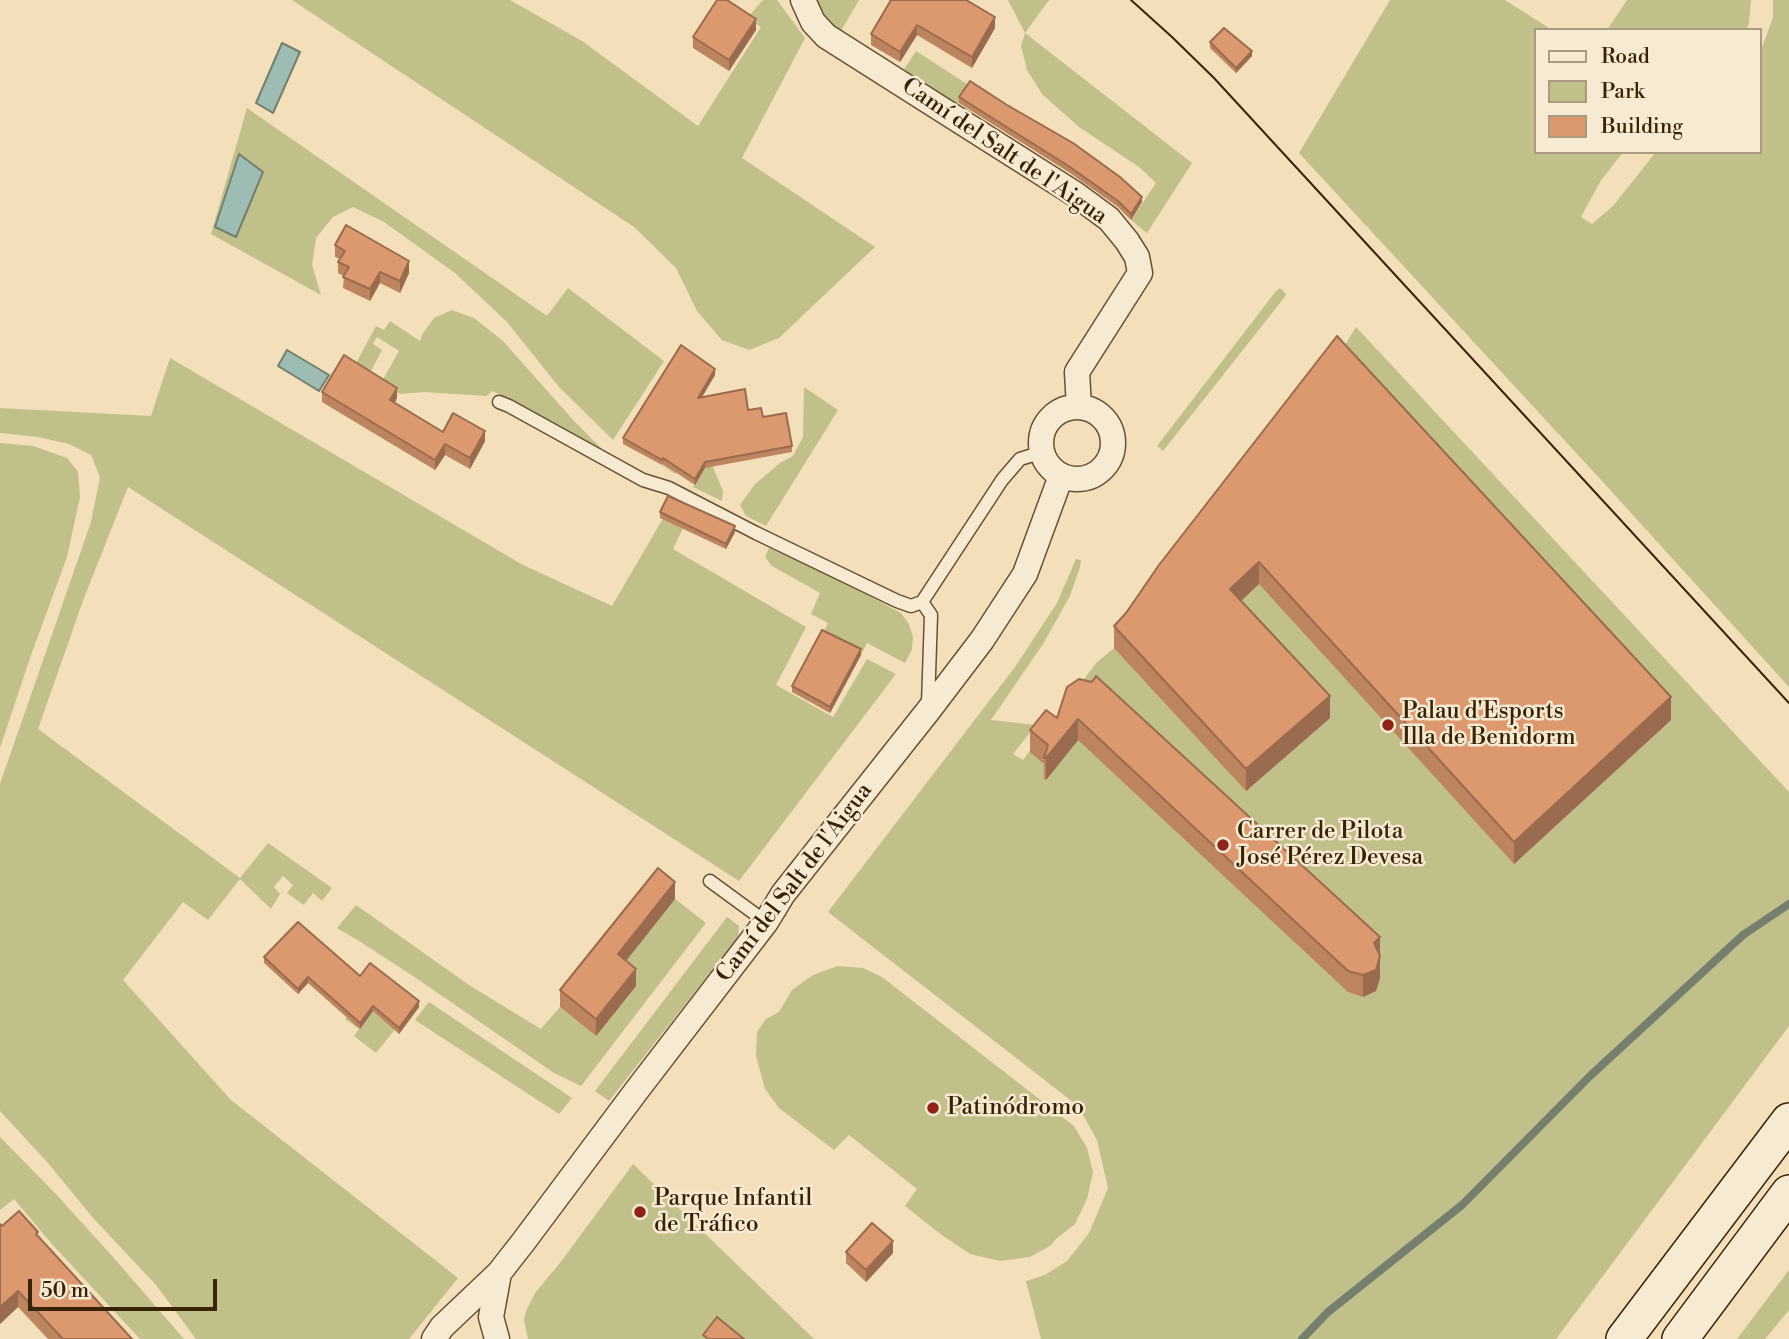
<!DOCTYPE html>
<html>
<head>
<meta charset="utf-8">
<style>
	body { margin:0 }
	#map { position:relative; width:1789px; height:1339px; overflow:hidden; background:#f3dfba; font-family:"Libre Bodoni",serif }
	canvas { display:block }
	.legend { position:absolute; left:1534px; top:28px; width:228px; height:126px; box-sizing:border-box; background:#f7ead2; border:2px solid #aa9a80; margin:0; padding:9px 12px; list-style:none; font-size:21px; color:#372305 }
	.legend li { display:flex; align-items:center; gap:14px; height:35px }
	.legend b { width:35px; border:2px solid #aa9a80 }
	.scale { position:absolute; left:28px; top:1279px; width:189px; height:32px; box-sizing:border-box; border:4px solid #372305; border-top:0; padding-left:9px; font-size:21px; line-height:24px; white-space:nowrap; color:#372305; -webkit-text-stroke:5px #f7ead2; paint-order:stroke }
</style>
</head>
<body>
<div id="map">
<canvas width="1789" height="1339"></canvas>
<ul class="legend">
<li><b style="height:9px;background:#f7ead2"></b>Road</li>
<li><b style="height:19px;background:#c1c08b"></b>Park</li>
<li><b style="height:19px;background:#dc9970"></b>Building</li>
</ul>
<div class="scale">50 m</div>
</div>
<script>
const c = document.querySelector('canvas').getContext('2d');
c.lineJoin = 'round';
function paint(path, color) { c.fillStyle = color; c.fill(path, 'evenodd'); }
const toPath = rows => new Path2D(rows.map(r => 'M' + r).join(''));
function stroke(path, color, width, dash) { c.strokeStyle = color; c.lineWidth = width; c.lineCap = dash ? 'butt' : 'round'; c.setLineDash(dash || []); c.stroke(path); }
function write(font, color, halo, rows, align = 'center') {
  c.font = font + ' "Libre Bodoni",serif'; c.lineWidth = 5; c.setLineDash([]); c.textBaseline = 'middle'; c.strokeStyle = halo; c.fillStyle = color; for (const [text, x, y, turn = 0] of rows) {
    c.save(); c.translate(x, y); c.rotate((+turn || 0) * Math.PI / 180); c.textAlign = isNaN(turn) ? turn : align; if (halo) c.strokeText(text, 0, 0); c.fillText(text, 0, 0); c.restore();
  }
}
paint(toPath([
	[292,0,510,0,582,41,698,126,761,27,747,18,763,0,777,0,805,38,742,158,875,247,779,338,749,350,722,340,697,311,676,268,634,227],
	[816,0,859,0,841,31,827,22],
	[1008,0,1049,0,1025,33,1192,163,1147,233,1131,220,1156,183,1139,167,1079,127,1042,94,1027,70,1021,46,1025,33],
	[1390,0,1505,0,1552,30,1535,30,1535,152,1623,152,1600,182,1581,217,1592,224,1613,206,1656,152,1759,152,1759,56,1773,17,1773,0,1789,0,1789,687,1602,481,1299,153],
	[1627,0,1751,0,1749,23,1746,30,1607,30],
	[916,51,970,86,957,105,903,71],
	[247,108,547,316,568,288,664,361,613,440,559,387,507,322,455,273,384,222,353,207,333,217,316,238,312,265,321,295,211,234],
	[1280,288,1286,294,1284,298,1163,451,1157,446,1276,291],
	[452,310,474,318,503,341,574,421,605,452,493,391,486,396,425,392,400,394,381,383,399,351,377,337,373,344,382,350,370,373,355,365,376,326,384,330,390,321,420,341,423,333,434,318],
	[1356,327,1789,792,1789,1026,1556,1339,1041,1339,1026,1281,1045,1275,1067,1261,1089,1233,1108,1188,1097,1140,1078,1106,828,912,1015,667,1057,603,1076,559,1081,560,1080,567,1070,596,1043,644,991,720,1036,725,1013,754,1023,760,1096,663,1114,648,1126,635,1337,358],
	[170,358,523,565,612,606,672,503,691,512,673,549,806,627,776,685,833,717,867,659,896,674,739,881,128,487,84,598,38,729,240,878,268,843,332,888,322,901,313,893,304,905,287,893,293,885,283,876,274,887,280,894,271,909,240,879,208,920,183,902,123,980,231,1100,458,1278,409,1339,196,1339,156,1285,93,1218,48,1163,0,1111,0,784,91,522,100,477,91,455,69,444,38,437,0,433,0,408,151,416],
	[804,387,838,410,766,526,746,516,740,505,755,484,780,463,793,456,803,437],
	[691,415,723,491,722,501,693,487,708,464,689,452,675,474,662,465],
	[0,443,33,446,67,458,78,472,80,497,67,557,30,658,0,748],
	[769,548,835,578,901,613,909,624,913,637,912,649,905,663,867,643,861,655,822,635,828,623,811,614,820,593,772,566,765,557],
	[675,899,706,923,581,1086,554,1073,413,976,359,941,337,928,356,905,469,985,541,1029,560,1007,596,1036,618,971],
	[727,917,739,926,738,937,609,1101,595,1091],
	[838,966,863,968,882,977,1074,1126,1087,1148,1093,1172,1087,1199,1075,1224,1056,1239,1050,1246,1030,1257,1000,1261,970,1254,939,1233,905,1206,917,1189,849,1135,834,1150,779,1108,765,1089,756,1056,757,1032,766,1019,779,1012,792,990,813,975],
	[361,999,396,1028,376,1053,354,1036,359,1029,345,1019],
	[429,1002,572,1098,559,1114,415,1020],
	[0,1137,55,1193,113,1257,184,1339,140,1339,51,1243,14,1199,0,1210],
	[633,1164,814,1339,528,1339,524,1320,526,1311,535,1293,560,1263],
	[1789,1270,1789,1310,1765,1339,1737,1339]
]), '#c1c08b');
const water = toPath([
	[282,43,300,52,273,113,256,103,282,43],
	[239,154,263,172,236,237,215,227,239,154],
	[287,350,329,375,319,391,278,366,287,350]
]);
paint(water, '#9cbcb4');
stroke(water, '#747f6e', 2);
stroke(toPath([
	[1302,1339,1328,1312,1462,1205,1590,1076,1743,935,1789,904]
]), '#747f6e', 8);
const lane = toPath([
	[499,402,509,406,643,480,669,488,756,533,897,601,911,606,922,602,1002,480,1020,459,1033,455,1043,455],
	[922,602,931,615,928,704],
	[710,881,766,922]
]);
const street = toPath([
	[803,0,813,22,826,36,1075,194,1109,219,1127,241,1137,257,1140,273,1077,372,1079,407],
	'1041 443a36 36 0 1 1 72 0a36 36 0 1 1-72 0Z',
	[434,1339,442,1327,499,1273,524,1241,637,1090,766,922,783,894,928,711,982,640,1025,574,1061,476],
	[497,1339,491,1317,499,1273]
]);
const secondary = toPath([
	[1624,1339,1789,1121],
	[1680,1339,1789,1193]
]);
stroke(lane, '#665232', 15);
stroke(street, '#665232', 27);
stroke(secondary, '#372305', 38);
stroke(lane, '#f7ead2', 12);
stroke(street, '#f7ead2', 24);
stroke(secondary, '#f7ead2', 35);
stroke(toPath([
	[1131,0,1172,37,1214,78,1789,703]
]), '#372305', 2);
paint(toPath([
	[891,0,995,28,972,68,917,35,900,62,871,45,871,34],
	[756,30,729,71,693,48,693,37],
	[1210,42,1252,56,1236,73,1210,48],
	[959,97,1007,105,1142,202,1131,220,1118,207,1070,173,959,103],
	[335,245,409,273,400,293,380,283,370,301,343,288,344,276,338,273,338,262,340,259,335,257],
	[1337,336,1671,720,1514,864,1259,584,1241,601,1330,718,1246,791,1114,648,1114,626,1126,613],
	[715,375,701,398,748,410,763,417,792,446,792,452,705,468,695,485,663,464,662,465,623,444,623,438],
	[322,392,397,398,395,403,443,432,485,441,470,469,445,455,435,470,322,402],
	[660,512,735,532,726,549,660,518],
	[861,655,830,713,792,692,792,686],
	[1067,687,1380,937,1380,978,1376,991,1363,997,1348,992,1078,740,1046,780,1044,779,1044,764,1030,752,1030,730,1057,718],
	[675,899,626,961,636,986,596,1036,560,1007,560,990],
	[264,957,360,976,419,1007,399,1034,373,1011,360,1029,308,983,298,994,264,963],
	[0,1224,2,1226,38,1236,132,1339,48,1339,18,1307,0,1324],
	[846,1252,893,1253,866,1282,846,1263]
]), '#bd8460');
paint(toPath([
	[995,17,995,28,972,68,972,57],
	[756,19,756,30,729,71,729,60],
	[917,25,917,35,900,62,900,52],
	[1252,51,1252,56,1236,73,1236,68],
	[1142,197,1142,202,1131,220,1131,214],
	[409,261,409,273,400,293,400,281],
	[380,272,380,283,370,301,370,289],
	[715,369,715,375,698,404,698,398],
	[397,388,397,398,390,410,390,400],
	[485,431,485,441,470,469,470,458],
	[445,444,445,455,435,470,435,460],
	[705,462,705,468,695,485,695,479],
	[735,526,735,532,726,549,726,544],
	[1259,562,1259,584,1230,611,1230,589],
	[861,649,861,655,830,713,830,707],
	[1330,696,1330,718,1246,791,1246,769],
	[1671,697,1671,720,1514,864,1514,842],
	[1078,719,1078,740,1046,780,1046,758],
	[675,882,675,899,618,971,618,954],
	[1380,937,1380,978,1376,991,1363,997,1363,975,1374,943],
	[636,969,636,986,596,1036,596,1019],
	[308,977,308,983,298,994,298,989],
	[419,1001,419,1007,399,1034,399,1028],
	[373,1006,373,1011,360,1029,360,1023],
	[893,1241,893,1253,866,1282,866,1270],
	[18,1291,18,1307,0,1324,0,1307]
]), '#9a6b4e');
const building = toPath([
	[717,0,727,0,756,19,729,60,693,37,717,0],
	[891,0,966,0,995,17,972,57,917,25,900,52,871,34,891,0],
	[1224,28,1252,51,1236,68,1210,42,1224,28],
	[970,81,1007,105,1073,143,1120,177,1142,197,1131,214,1118,201,1070,167,959,97,970,81],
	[346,225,409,261,400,281,380,272,370,289,343,277,349,267,338,262,345,251,335,245,346,225],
	[1337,336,1671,697,1514,842,1259,562,1230,589,1330,696,1246,769,1114,626,1126,613,1159,565,1337,336],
	[681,345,715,369,698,398,745,389,748,410,761,408,763,417,786,413,792,446,705,462,695,479,663,458,662,460,623,438,681,345],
	[344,355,397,388,390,400,443,432,453,413,485,431,470,458,445,444,435,460,322,392,344,355],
	[668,496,735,526,726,544,660,512,668,496],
	[822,630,861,649,830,707,792,686,822,630],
	[1096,676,1380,937,1374,943,1380,956,1376,970,1363,975,1348,971,1078,719,1046,758,1044,758,1048,745,1030,730,1046,710,1057,718,1067,687,1079,679,1092,682,1096,676],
	[658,868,675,882,618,954,636,969,596,1019,560,990,658,868],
	[298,922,360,976,370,963,419,1001,399,1028,373,1006,360,1023,308,977,298,989,264,957,298,922],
	[19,1211,38,1232,36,1234,132,1339,63,1339,18,1291,0,1307,0,1224,2,1226,19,1211],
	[872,1223,893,1241,866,1270,846,1252,872,1223],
	[717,1317,744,1339,708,1339,703,1335,717,1317]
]);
paint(building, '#dc9970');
stroke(building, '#9a6b4e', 2);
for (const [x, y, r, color] of [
	[1388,725,7,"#8f2418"],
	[1223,845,7,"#8f2418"],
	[933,1108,7,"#8f2418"],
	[640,1212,7,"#8f2418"]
]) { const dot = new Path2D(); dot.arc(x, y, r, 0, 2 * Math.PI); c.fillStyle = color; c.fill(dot); stroke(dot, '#f7ead2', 2.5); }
write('23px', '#372305', '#f7ead2', [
	["Camí del Salt de l'Aigua",1004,152,34],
	["Camí del Salt de l'Aigua",795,883,-53]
]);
write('23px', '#372305', '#f7ead2', [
	["Palau d'Esports",1402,712],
	["Illa de Benidorm",1402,738],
	["Carrer de Pilota",1237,832],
	["José Pérez Devesa",1237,858],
	["Patinódromo",947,1108],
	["Parque Infantil",654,1199],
	["de Tráfico",654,1225]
], 'left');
</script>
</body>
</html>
